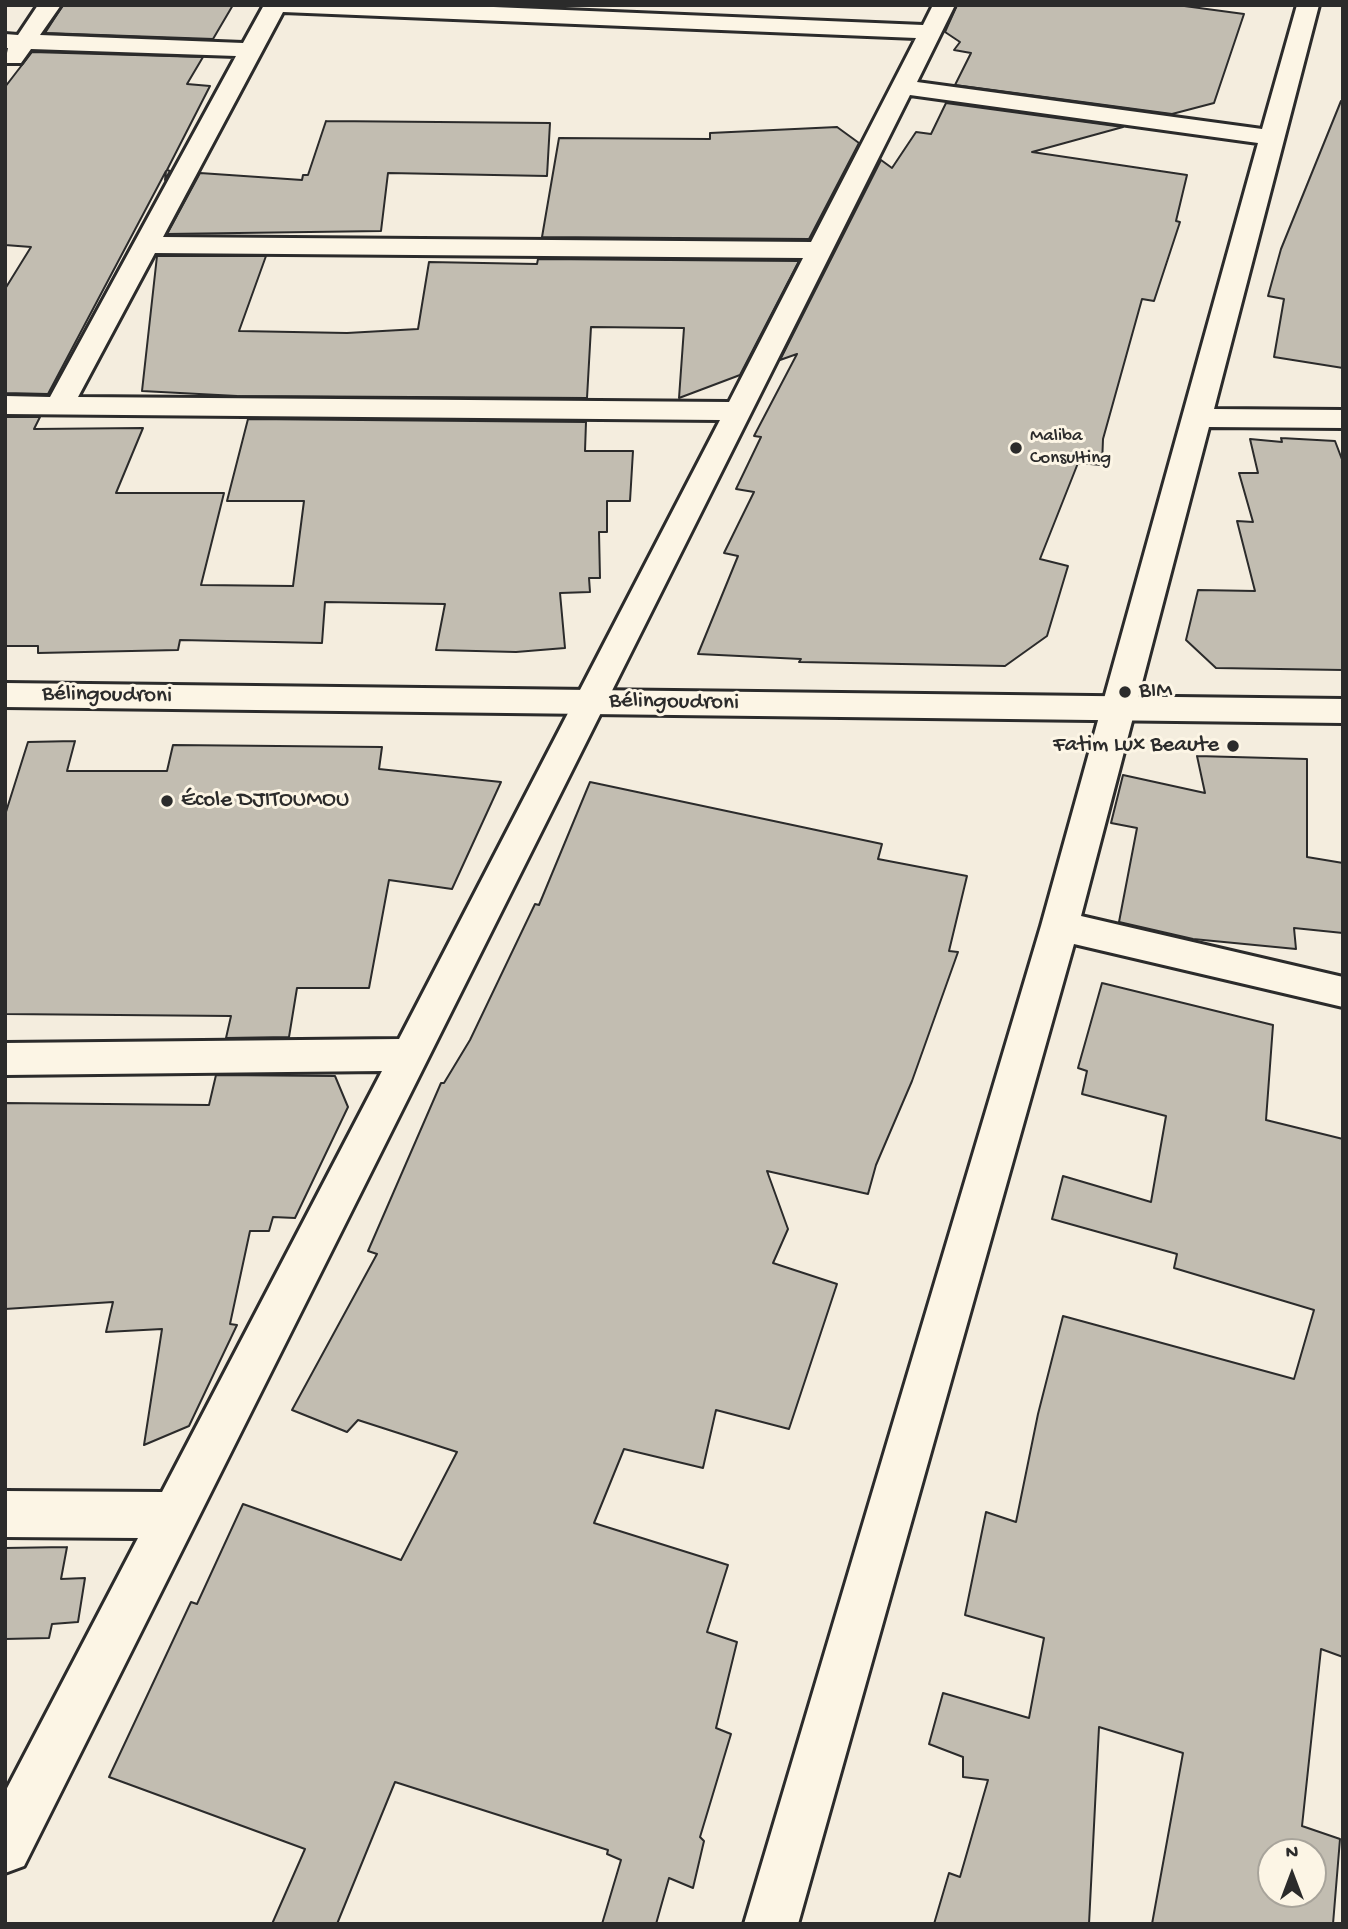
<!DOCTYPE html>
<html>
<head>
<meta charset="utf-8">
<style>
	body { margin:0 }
	#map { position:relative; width:1348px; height:1929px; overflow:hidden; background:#f4edde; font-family:"Gochi Hand",sans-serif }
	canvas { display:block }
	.frame { position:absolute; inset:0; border:7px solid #2b2b2b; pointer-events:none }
	.north { position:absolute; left:1257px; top:1838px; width:70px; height:70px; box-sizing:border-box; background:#fcf5e5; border:2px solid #a8a49b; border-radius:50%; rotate:0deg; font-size:19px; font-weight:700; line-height:28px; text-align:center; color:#2b2b2b }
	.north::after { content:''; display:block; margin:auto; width:24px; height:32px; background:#2b2b2b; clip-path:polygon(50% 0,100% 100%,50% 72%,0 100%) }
</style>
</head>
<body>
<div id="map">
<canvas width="1348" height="1929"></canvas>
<div class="frame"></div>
<div class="north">N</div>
</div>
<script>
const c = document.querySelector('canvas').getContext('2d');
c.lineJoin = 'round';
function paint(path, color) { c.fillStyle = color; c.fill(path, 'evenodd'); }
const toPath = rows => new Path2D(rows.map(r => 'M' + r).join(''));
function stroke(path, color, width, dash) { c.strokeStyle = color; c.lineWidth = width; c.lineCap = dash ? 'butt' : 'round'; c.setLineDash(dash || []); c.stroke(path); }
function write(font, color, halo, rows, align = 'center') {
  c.font = font + ' "Gochi Hand",sans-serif'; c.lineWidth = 6; c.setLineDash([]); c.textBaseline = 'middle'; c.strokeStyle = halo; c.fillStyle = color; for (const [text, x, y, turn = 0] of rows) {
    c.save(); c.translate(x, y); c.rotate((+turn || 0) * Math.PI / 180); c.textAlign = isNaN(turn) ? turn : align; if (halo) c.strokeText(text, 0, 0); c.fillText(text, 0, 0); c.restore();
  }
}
const building = toPath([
	[63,5,233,5,213,39,45,33,63,5],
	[957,5,1177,5,1244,14,1214,103,1172,114,955,85,971,53,954,50,960,42,945,32,957,5],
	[32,52,203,57,187,84,210,86,167,170,170,171,165,180,166,171,48,394,5,393,5,289,31,247,5,245,5,87,32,52],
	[1341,101,1343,101,1343,368,1274,357,1284,299,1268,296,1281,249,1341,101],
	[946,103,1123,127,1032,152,1187,175,1176,221,1180,222,1154,301,1142,299,1103,439,1102,465,1078,463,1040,559,1068,566,1047,636,1005,666,799,662,801,659,698,654,738,556,724,553,754,492,736,489,761,437,754,436,797,354,780,360,881,160,892,168,916,132,931,134,946,103],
	[326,121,550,123,547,176,388,173,381,231,167,234,200,173,302,180,303,175,308,175,326,121],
	[837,127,859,143,809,239,542,237,559,138,710,139,710,133,837,127],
	[157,256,266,256,239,331,347,333,418,329,429,262,537,264,538,259,799,261,740,375,679,398,684,328,591,327,587,398,237,396,142,391,157,256],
	[5,417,40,417,34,429,143,428,116,493,224,493,201,585,293,586,304,501,227,501,248,419,586,422,585,451,633,451,630,501,607,501,607,532,599,532,600,578,589,578,590,592,560,593,565,648,516,652,436,650,445,604,325,602,322,643,180,640,178,650,38,653,38,646,5,646,5,417],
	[1281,438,1335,441,1343,462,1343,670,1216,668,1186,640,1198,590,1255,591,1237,521,1253,522,1239,473,1258,473,1250,439,1282,442,1281,438],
	[75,741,67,771,167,771,173,745,382,747,379,769,501,782,452,889,389,880,369,988,297,988,289,1037,226,1038,231,1016,5,1014,5,815,28,742,75,741],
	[1197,756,1307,759,1307,857,1343,863,1343,933,1294,928,1296,949,1193,939,1119,922,1137,828,1111,823,1123,775,1205,793,1197,756],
	[590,782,882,844,878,859,967,876,949,951,958,952,912,1081,876,1165,868,1194,767,1171,788,1229,773,1263,837,1284,789,1429,716,1410,703,1468,624,1449,594,1523,728,1565,707,1632,737,1642,716,1728,731,1734,700,1837,704,1841,693,1888,669,1878,656,1924,602,1924,621,1860,607,1854,608,1850,395,1782,337,1924,272,1924,305,1849,109,1777,191,1602,197,1604,243,1504,401,1560,457,1452,358,1420,347,1432,292,1410,377,1254,368,1251,441,1083,444,1083,470,1040,535,904,539,905,590,782],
	[1102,983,1273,1025,1266,1120,1343,1139,1343,1657,1321,1649,1302,1826,1340,1839,1333,1924,1152,1924,1183,1753,1099,1727,1089,1924,934,1924,949,1873,960,1877,988,1780,963,1777,963,1757,929,1744,943,1693,1029,1718,1044,1638,965,1615,986,1512,1016,1522,1038,1414,1063,1316,1294,1379,1314,1310,1174,1268,1177,1254,1052,1219,1063,1176,1151,1202,1166,1116,1082,1094,1087,1071,1078,1068,1102,983],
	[1271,1852,1313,1852,1313,1894,1271,1894,1271,1852],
	[216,1075,335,1076,348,1107,295,1218,273,1217,269,1231,250,1231,230,1324,237,1325,189,1426,144,1445,162,1329,106,1332,113,1302,5,1309,5,1103,209,1105,216,1075],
	[67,1547,61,1579,85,1578,78,1622,52,1624,49,1638,5,1639,5,1548,67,1547]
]);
paint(building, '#c2bdb1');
stroke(building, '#2b2b2b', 2);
const minor = toPath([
	[38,5,61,5,40,35,243,43,264,5,446,5,923,25,933,5,955,5,917,82,1262,129,1297,5,1319,5,1214,409,1343,410,1343,428,1209,427,1081,916,1343,977,1343,1007,1074,944,798,1924,744,1924,1041,926,1258,143,910,95,24,1866,5,1873,5,1792,138,1538,5,1537,5,1491,162,1492,382,1071,5,1075,5,1043,399,1039,720,420,5,414,5,396,50,397,236,56,31,49,21,63,5,63,8,48,5,48,5,34,18,35,38,5],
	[283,12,916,38,811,242,163,237,283,12],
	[155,253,803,258,729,402,78,397,155,253]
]);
const tertiary = toPath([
	[5,683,1343,699,1343,723,5,707,5,683]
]);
stroke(minor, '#2b2b2b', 6);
stroke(tertiary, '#2b2b2b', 6);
paint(minor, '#fcf5e5');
paint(tertiary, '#fcf5e5');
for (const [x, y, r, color] of [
	[1016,448,7,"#2b2b2b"],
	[1125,692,7,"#2b2b2b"],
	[1233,746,7,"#2b2b2b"],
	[167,801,7,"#2b2b2b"]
]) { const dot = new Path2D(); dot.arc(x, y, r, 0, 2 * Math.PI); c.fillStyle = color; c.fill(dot); stroke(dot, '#fcf5e5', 2.5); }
write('19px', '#2b2b2b', '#fcf5e5', [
	["Maliba",1030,437],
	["Consulting",1030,459]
], 'left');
write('23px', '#2b2b2b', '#fcf5e5', [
	["BIM",1139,692],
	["Fatim Lux Beaute",1219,746,"right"],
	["École DJITOUMOU",181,801]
], 'left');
write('23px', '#2b2b2b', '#fcf5e5', [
	["Bélingoudroni",107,696,1],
	["Bélingoudroni",674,703,1]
]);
</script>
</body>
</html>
